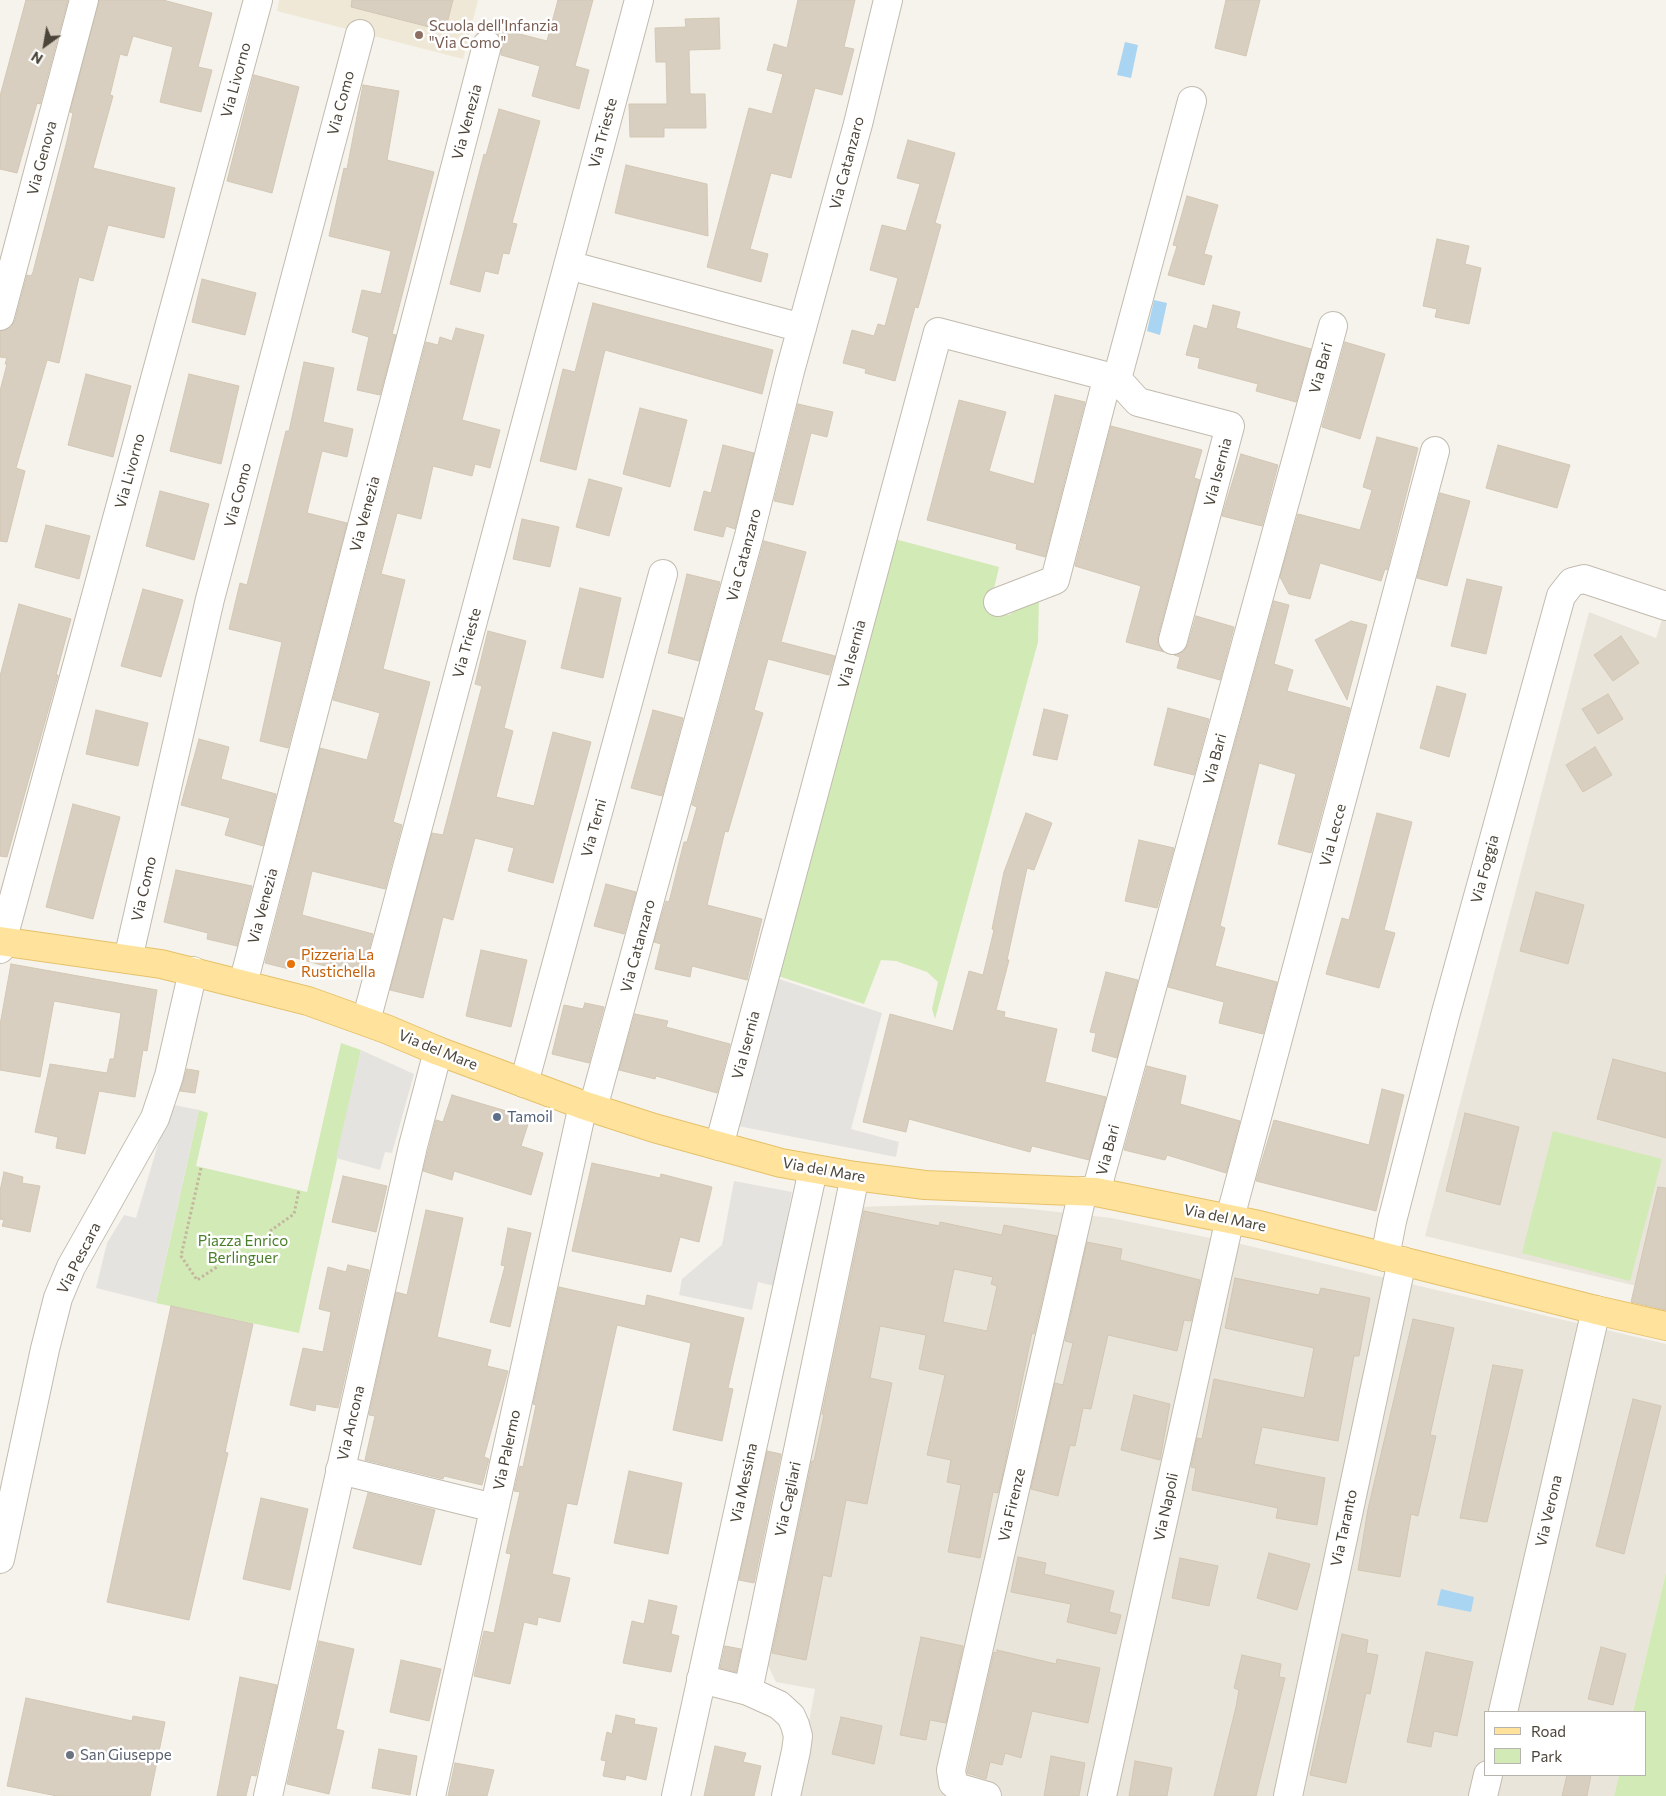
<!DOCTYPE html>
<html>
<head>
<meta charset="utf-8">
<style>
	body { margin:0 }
	#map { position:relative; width:1666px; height:1796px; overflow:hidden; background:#f6f3ec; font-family:Commissioner,sans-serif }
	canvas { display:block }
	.legend { position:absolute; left:1484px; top:1711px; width:162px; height:65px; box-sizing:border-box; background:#fff; border:1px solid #b7b4b0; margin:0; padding:6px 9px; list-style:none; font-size:15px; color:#4b4439 }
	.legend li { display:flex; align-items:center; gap:10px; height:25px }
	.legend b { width:25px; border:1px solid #b7b4b0 }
	.north { position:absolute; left:20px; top:20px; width:50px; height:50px; -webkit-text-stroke:4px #fff; paint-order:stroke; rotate:212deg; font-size:14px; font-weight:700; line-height:20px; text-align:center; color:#4b4439 }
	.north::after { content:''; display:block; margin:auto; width:18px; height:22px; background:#4b4439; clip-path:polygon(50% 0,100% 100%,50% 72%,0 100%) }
</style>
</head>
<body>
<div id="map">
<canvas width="1666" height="1796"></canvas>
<ul class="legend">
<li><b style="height:6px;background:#ffe39c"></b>Road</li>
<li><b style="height:14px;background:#d2eab5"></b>Park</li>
</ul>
<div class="north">N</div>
</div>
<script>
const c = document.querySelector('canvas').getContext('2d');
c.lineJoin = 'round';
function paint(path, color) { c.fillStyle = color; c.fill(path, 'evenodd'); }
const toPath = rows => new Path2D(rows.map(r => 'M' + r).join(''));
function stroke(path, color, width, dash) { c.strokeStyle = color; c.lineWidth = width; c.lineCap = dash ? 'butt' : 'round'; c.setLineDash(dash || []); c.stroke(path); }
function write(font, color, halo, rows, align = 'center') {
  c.font = font + ' Commissioner,sans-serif'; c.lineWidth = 5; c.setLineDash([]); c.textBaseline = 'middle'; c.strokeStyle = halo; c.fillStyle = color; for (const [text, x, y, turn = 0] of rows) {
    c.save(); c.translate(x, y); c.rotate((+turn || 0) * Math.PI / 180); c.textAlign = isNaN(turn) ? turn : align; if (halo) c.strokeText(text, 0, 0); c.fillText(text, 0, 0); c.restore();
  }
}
paint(toPath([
	[1666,607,1666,1293,1425,1236,1589,612,1656,638],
	[933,1205,1022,1208,1111,1218,1245,1245,1666,1344,1666,1572,1633,1712,1485,1712,1485,1775,1619,1775,1614,1796,795,1796,815,1689,776,1682,762,1653,853,1207]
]), '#eae5da');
paint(toPath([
	[279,0,478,0,463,59,277,11]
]), '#efe8d6');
paint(toPath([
	[895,539,999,567,989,610,1009,615,1039,594,1038,642,935,1019,932,1009,938,982,927,972,896,961,881,960,864,1004,778,976],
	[341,1043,361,1050,299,1333,156,1303,199,1110,208,1113,196,1166,307,1192],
	[1553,1131,1662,1159,1630,1281,1522,1253],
	[1666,1572,1666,1796,1614,1796,1619,1775,1645,1775,1645,1712,1633,1712]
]), '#d2eab5');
paint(toPath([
	[779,979,882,1013,851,1129,899,1142,896,1157,738,1126],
	[361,1050,414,1074,392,1153,385,1152,380,1170,336,1158],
	[170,1104,199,1110,156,1303,96,1288,107,1243,124,1215,136,1218],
	[734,1181,792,1192,774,1286,758,1282,752,1310,679,1295,682,1279,722,1245]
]), '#e5e3e0');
paint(toPath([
	[1125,42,1138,45,1131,78,1117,75],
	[1154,300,1167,303,1160,335,1147,331],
	[1441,1589,1474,1597,1471,1612,1437,1605]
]), '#a9d4f2');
const building = toPath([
	[26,0,68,0,40,104,37,103,17,173,0,169,0,96,26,0],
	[99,0,163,0,212,13,198,67,212,70,201,112,160,102,173,47,133,36,127,56,120,54,110,95,113,96,93,168,175,188,164,238,108,225,93,281,79,277,59,363,47,360,16,468,25,471,7,542,0,541,0,391,7,364,5,364,7,358,0,357,0,331,11,327,15,320,27,275,31,276,33,272,67,141,73,113,70,112,99,0],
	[352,0,453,0,445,31,351,7,352,0],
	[558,0,593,0,575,66,589,70,579,109,532,96,540,66,501,55,502,41,498,34,500,29,547,41,558,0],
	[798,0,855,0,844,47,854,49,842,95,815,88,791,178,771,173,750,249,768,254,761,282,707,267,749,108,772,114,783,74,767,70,774,44,787,48,798,0],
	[1226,0,1260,0,1246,56,1215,48,1226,0],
	[719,18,720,49,689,50,690,94,705,94,706,128,664,128,664,137,630,137,629,104,667,104,666,62,656,62,655,28,686,27,685,19,719,18],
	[254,75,299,87,272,193,227,181,254,75],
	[363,85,399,91,387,160,434,172,392,334,396,335,380,395,357,390,369,337,352,332,362,290,381,294,391,251,329,236,344,168,347,169,363,85],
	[499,109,540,121,512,223,517,224,509,254,503,253,498,274,485,271,480,292,450,284,484,154,486,155,499,109],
	[908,140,955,153,935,223,941,225,918,308,915,307,895,381,865,373,866,369,843,363,852,330,874,336,878,324,885,326,898,278,870,270,882,225,906,231,920,184,897,178,908,140],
	[626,165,707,184,708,236,615,213,626,165],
	[1187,196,1218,205,1204,254,1212,256,1204,285,1168,275,1177,246,1173,245,1187,196],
	[1437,239,1469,246,1465,264,1481,268,1469,324,1435,317,1437,309,1423,306,1437,239],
	[202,279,256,293,245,335,192,322,202,279],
	[593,303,773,350,762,394,605,350,576,470,540,461,563,369,575,372,593,303],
	[1213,305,1240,312,1236,328,1311,349,1296,402,1256,391,1258,384,1198,368,1200,358,1186,355,1194,325,1207,329,1213,305],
	[456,328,484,335,462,420,500,430,490,468,475,464,472,476,433,466,421,519,397,513,381,574,405,580,383,669,430,682,393,822,402,825,385,889,312,871,302,915,373,934,362,976,292,957,289,969,265,963,320,748,367,760,380,713,333,700,426,342,438,345,440,337,452,341,456,328],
	[1345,342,1385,354,1360,439,1322,427,1345,342],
	[304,362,334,368,323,422,353,429,347,457,322,451,307,513,347,523,288,748,260,741,282,642,229,629,240,583,247,585,286,431,289,431,304,362],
	[86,374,131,386,113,457,68,445,86,374],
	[189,374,239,386,221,464,170,451,189,374],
	[1055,395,1085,402,1045,557,1016,549,1017,544,927,520,959,400,1006,412,989,471,1034,484,1055,395],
	[798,404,833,412,827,437,811,433,793,505,774,501,798,404],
	[640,408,687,420,670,487,623,474,640,408],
	[1111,426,1202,450,1194,478,1200,480,1158,636,1158,645,1164,652,1126,642,1141,586,1075,566,1111,426],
	[1377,437,1418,448,1387,570,1385,569,1381,581,1320,563,1310,599,1289,594,1280,577,1298,514,1360,530,1372,490,1363,487,1377,437],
	[723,445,754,453,735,529,726,526,723,537,694,530,704,491,711,493,723,445],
	[1498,445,1570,465,1557,508,1486,488,1498,445],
	[1241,454,1278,465,1262,526,1222,516,1241,454],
	[589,479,622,488,609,536,576,527,589,479],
	[160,491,209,504,194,560,146,546,160,491],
	[1440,493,1470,501,1447,586,1417,578,1440,493],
	[522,519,559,527,550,567,513,559,522,519],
	[46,525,90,536,79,579,35,567,46,525],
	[764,541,806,552,781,642,835,656,829,675,768,659,754,710,763,713,728,832,725,831,707,905,762,919,747,980,692,966,690,977,655,969,661,944,654,942,666,901,669,902,684,842,687,842,697,807,692,805,764,541],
	[687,574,720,582,699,661,668,653,687,574],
	[1467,579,1502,587,1486,654,1451,646,1467,579],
	[580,588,621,598,603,678,561,668,580,588],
	[143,589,183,600,161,677,121,666,143,589],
	[1274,601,1289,605,1274,664,1293,670,1287,691,1350,708,1311,853,1278,844,1296,774,1259,763,1220,926,1225,928,1215,966,1277,982,1263,1034,1219,1023,1224,1002,1168,987,1274,601],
	[19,604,71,619,56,675,58,675,7,857,0,856,0,676,19,604],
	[1196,616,1234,627,1220,680,1177,668,1180,657,1174,655,1184,651,1188,644,1196,616],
	[1351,621,1367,625,1347,700,1315,640,1351,621],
	[488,631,526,641,504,728,513,731,496,797,534,806,553,732,591,742,553,883,508,871,514,848,475,838,453,920,443,917,423,998,390,990,432,833,443,835,482,686,475,684,488,631],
	[1621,636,1639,663,1613,681,1594,655,1621,636],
	[1437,686,1466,694,1449,757,1420,748,1437,686],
	[1608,694,1623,719,1598,734,1582,709,1608,694],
	[1168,708,1209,719,1194,775,1154,765,1168,708],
	[1044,709,1068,715,1057,760,1033,755,1044,709],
	[96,710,148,723,138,766,86,754,96,710],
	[653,710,683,718,662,796,631,788,653,710],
	[199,739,229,747,221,779,276,794,263,846,225,835,230,818,181,805,199,739],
	[1595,747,1612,775,1583,792,1566,765,1595,747],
	[73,804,120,817,93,919,46,907,73,804],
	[1026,813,1052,823,1034,870,1027,868,1007,960,1009,960,996,1010,1005,1012,1004,1017,1057,1029,1045,1082,1106,1097,1089,1160,1032,1146,1030,1152,909,1119,906,1132,863,1122,890,1014,953,1031,969,971,983,975,994,930,992,929,1004,872,1026,813],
	[1377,813,1412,822,1384,930,1395,933,1379,988,1326,974,1342,918,1349,920,1377,813],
	[1139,840,1174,848,1157,908,1125,901,1139,840],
	[176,870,252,886,237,946,207,939,208,933,164,922,176,870],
	[606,884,636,892,624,934,594,926,606,884],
	[1536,892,1584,905,1568,964,1520,951,1536,892],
	[481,950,527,960,511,1027,466,1016,481,950],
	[11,964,157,990,147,1051,143,1050,135,1097,99,1091,85,1154,56,1148,58,1137,35,1132,50,1064,107,1073,110,1059,114,1059,121,1013,54,1001,40,1077,0,1070,0,1025,11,964],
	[1106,972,1138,980,1117,1058,1092,1051,1096,1033,1090,1032,1106,972],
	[585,1003,604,1007,589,1063,552,1054,564,1005,583,1009,585,1003],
	[635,1014,668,1021,666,1027,730,1044,717,1093,656,1076,655,1079,619,1070,635,1014],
	[1613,1059,1666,1073,1666,1138,1597,1119,1613,1059],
	[1147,1066,1186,1076,1180,1104,1240,1121,1226,1173,1167,1155,1165,1160,1124,1150,1147,1066],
	[187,1069,199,1071,195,1093,180,1091,187,1069],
	[1382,1089,1404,1095,1376,1211,1256,1181,1274,1120,1369,1145,1382,1089],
	[452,1095,530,1118,521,1146,543,1153,531,1195,454,1171,452,1180,423,1171,436,1120,443,1122,452,1095],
	[1465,1113,1519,1127,1500,1205,1446,1191,1465,1113],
	[592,1163,660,1178,661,1174,712,1187,699,1242,680,1237,671,1272,572,1251,592,1163],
	[4,1172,23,1177,22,1183,40,1186,30,1232,2,1226,4,1220,0,1219,0,1191,4,1172],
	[343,1176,387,1186,376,1232,332,1222,343,1176],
	[1658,1187,1666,1188,1666,1310,1631,1302,1658,1187],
	[426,1210,463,1218,437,1337,491,1350,487,1366,508,1371,484,1457,489,1459,482,1485,444,1476,443,1479,365,1460,375,1416,369,1415,396,1292,407,1295,426,1210],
	[864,1211,939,1226,940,1222,1002,1235,1004,1225,1057,1236,1034,1334,1032,1333,1001,1482,998,1493,993,1492,980,1558,948,1552,961,1485,947,1482,951,1460,927,1455,945,1375,919,1369,926,1335,880,1326,870,1378,892,1383,867,1504,846,1500,831,1577,823,1575,806,1660,772,1653,812,1461,814,1461,824,1415,822,1414,864,1211],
	[954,1269,993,1277,991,1284,997,1286,987,1331,943,1322,954,1269],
	[508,1228,531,1233,510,1327,490,1322,505,1266,501,1265,508,1228],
	[1087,1242,1122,1249,1120,1260,1200,1280,1191,1321,1184,1320,1177,1351,1108,1335,1091,1409,1083,1408,1075,1446,1070,1445,1058,1496,1031,1489,1055,1383,1063,1385,1073,1343,1065,1341,1087,1242],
	[348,1265,369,1270,338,1408,316,1404,315,1411,290,1405,303,1348,323,1352,331,1312,319,1309,328,1267,346,1272,348,1265],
	[1235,1278,1319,1295,1321,1288,1370,1298,1359,1356,1354,1356,1338,1441,1262,1427,1254,1464,1325,1478,1317,1525,1276,1518,1278,1508,1192,1490,1196,1468,1191,1467,1197,1438,1202,1439,1214,1379,1304,1398,1314,1348,1225,1328,1235,1278],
	[559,1287,645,1306,647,1295,744,1318,728,1388,733,1389,722,1441,673,1430,691,1343,617,1325,577,1505,567,1503,552,1574,570,1578,560,1622,538,1617,537,1625,524,1622,510,1684,474,1676,484,1631,494,1633,511,1554,506,1553,520,1492,514,1491,520,1466,523,1467,536,1405,533,1404,559,1287],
	[171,1306,253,1324,225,1452,228,1453,189,1620,107,1602,171,1306],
	[1413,1319,1454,1328,1430,1435,1436,1436,1418,1516,1411,1514,1400,1577,1358,1570,1368,1509,1413,1319],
	[1493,1365,1523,1370,1487,1522,1460,1518,1493,1365],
	[1134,1395,1170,1404,1160,1460,1121,1450,1134,1395],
	[1633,1399,1661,1406,1624,1554,1596,1546,1633,1399],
	[767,1451,781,1454,754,1583,739,1580,767,1451],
	[629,1471,682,1483,668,1554,614,1543,629,1471],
	[368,1493,435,1510,421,1565,353,1548,368,1493],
	[261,1498,308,1509,290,1590,243,1579,261,1498],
	[1269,1553,1310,1564,1297,1610,1257,1598,1269,1553],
	[1018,1557,1046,1563,1044,1574,1114,1591,1109,1612,1121,1615,1116,1634,1067,1622,1071,1604,1011,1592,1018,1557],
	[1180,1558,1218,1566,1209,1606,1172,1598,1180,1558],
	[649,1600,677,1606,671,1634,679,1636,671,1672,623,1663,632,1621,644,1624,649,1600],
	[1342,1634,1368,1640,1366,1653,1378,1655,1370,1694,1366,1693,1346,1783,1310,1775,1342,1634],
	[921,1637,963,1646,946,1723,930,1720,926,1740,900,1735,921,1637],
	[319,1641,354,1649,336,1729,344,1731,329,1794,287,1784,319,1641],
	[725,1646,741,1649,736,1672,720,1668,725,1646],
	[1601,1647,1626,1654,1613,1705,1588,1699,1601,1647],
	[997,1650,1056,1664,1057,1659,1100,1668,1088,1723,1032,1711,1021,1758,1005,1753,1002,1765,990,1762,986,1779,967,1773,994,1652,997,1653,997,1650],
	[1426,1652,1473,1662,1457,1736,1434,1731,1431,1747,1407,1742,1426,1652],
	[1242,1655,1281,1664,1279,1677,1285,1678,1256,1796,1214,1796,1236,1707,1239,1690,1234,1688,1242,1655],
	[401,1660,441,1669,429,1721,390,1712,401,1660],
	[240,1677,277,1685,256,1776,251,1775,246,1796,217,1796,240,1677],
	[26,1698,132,1721,133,1716,165,1722,150,1796,57,1796,7,1786,26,1698],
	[616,1715,635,1719,634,1724,657,1728,646,1780,626,1775,625,1780,603,1776,606,1761,601,1760,607,1732,612,1734,616,1715],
	[841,1717,882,1726,874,1764,832,1754,841,1717],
	[715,1746,746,1753,743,1762,761,1766,754,1796,704,1796,715,1746],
	[379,1749,417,1756,410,1795,372,1788,379,1749],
	[1051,1756,1085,1763,1079,1796,1044,1796,1051,1756],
	[1135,1761,1172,1768,1167,1796,1129,1796,1135,1761],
	[455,1763,494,1770,487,1796,448,1796,455,1763],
	[1567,1775,1591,1775,1587,1796,1562,1796,1567,1775]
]);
paint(building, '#d8cfc1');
stroke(building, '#d3c7b4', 1);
const minor = toPath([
	[568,265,802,328],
	[0,316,84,0],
	[1117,379,1192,101],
	[998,602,1055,580,1108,376],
	[0,949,258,0],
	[128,959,210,599,360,34],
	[243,984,487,45],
	[366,1021,639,0],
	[524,1083,663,574],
	[593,1108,749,536,790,371,858,124,888,0],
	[719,1146,938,332,1117,379,1138,402,1230,426,1173,640],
	[1096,1192,1333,326],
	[1385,1257,1392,1221,1445,1016,1561,596,1572,582,1584,579,1666,606],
	[340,1470,494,1508],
	[0,1559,45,1349,58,1298,71,1267,155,1118,169,1076,193,971],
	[701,1679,748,1691],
	[1503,1712,1596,1310],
	[268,1796,413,1146,438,1051],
	[431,1796,583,1105],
	[676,1796,813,1170],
	[786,1796,796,1751,798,1736,795,1725,791,1716,779,1705,748,1691,855,1176],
	[987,1796,959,1788,953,1783,951,1770,1083,1191],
	[1102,1796,1230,1218,1435,451],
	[1288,1796,1402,1261],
	[1483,1796,1488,1775]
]);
const major = toPath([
	[0,941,161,964,308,1001,386,1029,438,1051,583,1105,654,1128,781,1163,855,1176,925,1185,1096,1192,1259,1225,1596,1310,1666,1326]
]);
stroke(minor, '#c2bbae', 30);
stroke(major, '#e6c16a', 30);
stroke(toPath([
	[201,1168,181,1256,197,1280,217,1267],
	[270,1231,294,1214,299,1190]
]), '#c4b79f', 3, [2.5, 2.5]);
stroke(minor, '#fff', 28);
stroke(major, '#ffe39c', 28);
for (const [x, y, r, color] of [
	[419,35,5,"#8d6e63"],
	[291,964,5,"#e8710a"],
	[497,1117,5,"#5c6f8a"],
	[70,1755,5,"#6b7280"]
]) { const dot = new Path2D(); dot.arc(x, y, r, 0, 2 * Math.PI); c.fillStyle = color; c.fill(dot); stroke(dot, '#fff', 2); }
write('15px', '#785e54', '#fff', [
	["Scuola dell'Infanzia",429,26],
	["\"Via Como\"",429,43]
], 'left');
write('15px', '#4b4439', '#fff', [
	["Via Livorno",236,80,-75],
	["Via Como",341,103,-75],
	["Via Venezia",467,122,-75],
	["Via Trieste",603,133,-75],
	["Via Genova",42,158,-75],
	["Via Catanzaro",847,163,-75],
	["Via Bari",1321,368,-75],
	["Via Livorno",130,471,-75],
	["Via Isernia",1218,472,-75],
	["Via Como",238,495,-75],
	["Via Venezia",365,514,-75],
	["Via Catanzaro",744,555,-75],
	["Via Trieste",467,643,-75],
	["Via Isernia",852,654,-75],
	["Via Bari",1215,759,-75],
	["Via Terni",594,828,-75],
	["Via Lecce",1333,835,-75],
	["Via Foggia",1485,869,-75],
	["Via Como",144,889,-77],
	["Via Venezia",263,906,-75],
	["Via Catanzaro",638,946,-75],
	["Via Isernia",746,1045,-75],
	["Via del Mare",438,1050,22],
	["Via Bari",1108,1150,-75],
	["Via del Mare",824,1170,10],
	["Via del Mare",1225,1218,12],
	["Via Pescara",79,1258,-63],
	["Via Ancona",351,1423,-77],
	["Via Palermo",507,1450,-78],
	["Via Messina",744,1483,-78],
	["Via Cagliari",788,1499,-78],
	["Via Firenze",1012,1505,-77],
	["Via Napoli",1166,1507,-78],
	["Via Verona",1549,1511,-77],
	["Via Taranto",1344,1528,-78]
]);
write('15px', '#c56008', '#fff', [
	["Pizzeria La",301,955],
	["Rustichella",301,972]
], 'left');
write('15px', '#4e5e75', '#fff', [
	["Tamoil",507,1117]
], 'left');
write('15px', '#4a7f2a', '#fff', [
	["Piazza Enrico",243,1241],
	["Berlinguer",243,1258]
]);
write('15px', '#5b616d', '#fff', [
	["San Giuseppe",80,1755]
], 'left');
</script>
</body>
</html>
